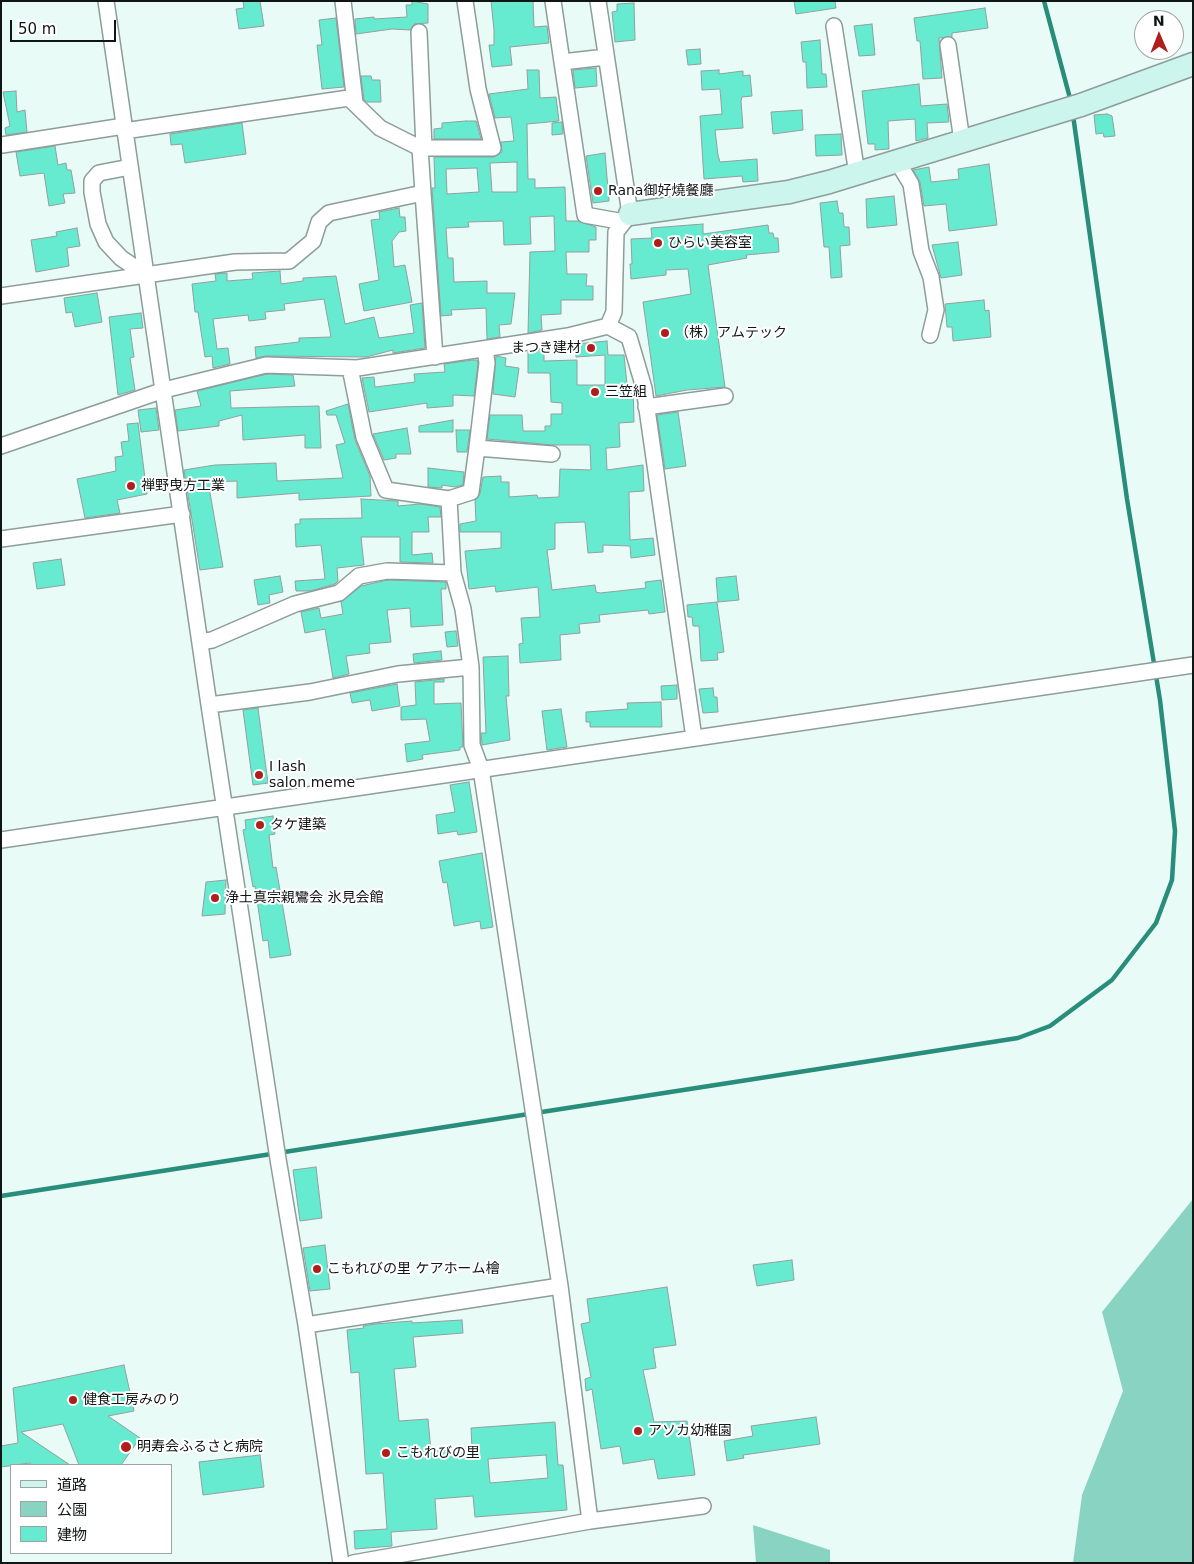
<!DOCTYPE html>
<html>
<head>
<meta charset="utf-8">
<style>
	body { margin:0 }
	#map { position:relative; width:1194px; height:1564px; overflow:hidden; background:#e9fbf6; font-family:"DejaVu Sans","Noto Sans JP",sans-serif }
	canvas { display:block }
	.frame { position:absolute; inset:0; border:2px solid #101614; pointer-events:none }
	.legend { position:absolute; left:10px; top:1464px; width:162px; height:90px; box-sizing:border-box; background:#fff; border:1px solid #9fa2a1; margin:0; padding:6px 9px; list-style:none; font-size:15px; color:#101614 }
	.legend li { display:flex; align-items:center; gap:10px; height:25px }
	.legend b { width:25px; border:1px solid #9fa2a1 }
	.north { position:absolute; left:1134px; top:10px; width:50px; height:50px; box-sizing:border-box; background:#fff; border:1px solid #9fa2a1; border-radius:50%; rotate:359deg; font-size:14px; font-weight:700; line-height:20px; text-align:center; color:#101614 }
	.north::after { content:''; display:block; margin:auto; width:18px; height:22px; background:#af1e1a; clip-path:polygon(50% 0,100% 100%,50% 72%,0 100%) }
	.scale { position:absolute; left:10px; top:20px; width:106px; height:22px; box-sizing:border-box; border:2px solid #101614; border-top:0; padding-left:6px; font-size:15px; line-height:18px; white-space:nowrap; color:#101614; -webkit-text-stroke:4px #fff; paint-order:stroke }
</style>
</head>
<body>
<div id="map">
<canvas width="1194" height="1564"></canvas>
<div class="frame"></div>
<ul class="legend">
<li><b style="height:6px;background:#cbf5ed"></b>道路</li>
<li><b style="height:14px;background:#88d3c2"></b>公園</li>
<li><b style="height:14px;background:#66ead0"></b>建物</li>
</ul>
<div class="north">N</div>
<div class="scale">50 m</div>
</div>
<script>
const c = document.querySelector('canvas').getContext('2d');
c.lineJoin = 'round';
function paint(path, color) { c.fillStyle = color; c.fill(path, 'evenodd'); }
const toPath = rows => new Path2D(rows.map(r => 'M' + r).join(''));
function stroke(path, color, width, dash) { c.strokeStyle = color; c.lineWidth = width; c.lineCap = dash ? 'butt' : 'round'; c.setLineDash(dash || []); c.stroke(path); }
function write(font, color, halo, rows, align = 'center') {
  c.font = font + ' "DejaVu Sans","Noto Sans JP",sans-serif'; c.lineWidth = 4; c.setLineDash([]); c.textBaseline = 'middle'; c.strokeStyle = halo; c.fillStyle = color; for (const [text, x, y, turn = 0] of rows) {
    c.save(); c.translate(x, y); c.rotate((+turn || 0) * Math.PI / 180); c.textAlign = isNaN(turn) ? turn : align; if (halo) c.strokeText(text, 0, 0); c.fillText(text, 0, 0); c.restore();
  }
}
paint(toPath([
	[1193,1199,1193,1563,1073,1563,1082,1495,1123,1391,1102,1312],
	[753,1525,830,1550,830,1563,756,1563]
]), '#88d3c2');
stroke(toPath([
	[1044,1,1071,102],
	[1,1196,1018,1038,1050,1026,1112,980,1156,923,1172,880,1175,831,1160,700,1127,499,1073,115]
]), '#288d7b', 4.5);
const building = toPath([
	[243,1,260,1,264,26,239,29,236,9,244,8,243,1],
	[412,1,428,4,428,23,414,24,410,30,392,29,356,34,355,19,374,17,374,19,407,17,406,5,412,5,412,1],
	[491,1,533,1,534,27,547,26,549,43,510,47,512,65,492,67,489,45,494,45,494,30,491,1],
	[794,1,835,1,836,8,796,14,794,1],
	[634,3,635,40,615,42,612,12,617,11,617,4,634,3],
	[985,8,988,28,952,33,952,37,939,38,942,78,923,79,920,41,917,41,914,18,985,8],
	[336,18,344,87,322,89,317,45,322,45,319,20,336,18],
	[872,24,875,55,859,56,854,26,872,24],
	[820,40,822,74,826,74,827,87,807,88,806,62,803,62,801,42,820,40],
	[700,49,701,64,688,65,686,50,700,49],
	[596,68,597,86,575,88,573,70,596,68],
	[527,70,539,70,540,98,556,97,559,121,527,124,528,179,535,179,535,188,565,187,566,221,578,221,596,227,596,240,589,240,589,252,566,252,567,274,587,274,586,286,593,286,593,300,561,300,561,314,541,315,542,330,528,333,530,252,555,251,554,216,530,217,531,244,504,245,503,221,468,222,469,227,446,228,448,258,453,258,454,282,487,281,487,293,515,293,511,324,499,325,500,337,487,339,486,308,451,310,452,315,441,316,432,188,435,188,434,157,494,157,502,152,501,142,514,141,511,117,495,118,489,94,528,89,527,70],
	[517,162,517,192,492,192,490,163,517,162],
	[477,168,479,192,447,194,446,169,477,168],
	[719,70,719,74,743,71,743,76,750,75,752,96,742,97,741,101,743,128,715,130,718,155,720,162,757,159,758,181,743,182,742,176,704,179,700,116,722,114,720,89,702,90,701,71,719,70],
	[361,76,371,76,372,80,380,80,381,102,367,102,364,100,361,76],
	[919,84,921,106,947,104,949,122,927,123,928,138,916,141,915,119,888,121,889,149,875,150,875,144,868,144,862,91,919,84],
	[16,91,17,112,25,110,27,132,6,135,5,128,10,126,3,92,16,91],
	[802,110,803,130,773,134,771,112,802,110],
	[1107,114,1112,116,1115,136,1104,137,1103,133,1096,134,1094,115,1107,114],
	[466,121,476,121,481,139,434,139,434,129,442,128,442,123,466,121],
	[562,122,563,134,552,135,552,123,562,122],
	[242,123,246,154,185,163,182,144,171,145,170,134,242,123],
	[841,134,842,155,816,156,815,135,841,134],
	[55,146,58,165,66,163,67,170,71,170,75,193,63,194,65,203,49,206,44,173,20,176,16,152,55,146],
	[605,153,609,201,593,203,586,156,605,153],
	[989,164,997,225,949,231,946,204,924,206,920,182,913,170,929,167,931,182,959,179,958,169,989,164],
	[894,196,897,225,867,228,866,199,894,196],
	[837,201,839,213,843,213,844,227,849,227,850,245,840,246,842,277,831,278,829,247,824,247,820,203,837,201],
	[399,208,400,217,405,217,406,231,399,232,392,241,394,267,405,265,412,302,364,311,359,284,379,280,371,220,380,219,379,212,399,208],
	[703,224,703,234,768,225,769,233,773,233,774,238,778,238,779,252,746,255,747,258,708,265,725,387,687,390,656,396,643,302,691,294,688,269,666,270,666,275,631,279,630,264,632,264,631,239,652,238,651,228,703,224],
	[77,228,80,246,67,248,69,266,36,272,31,240,57,236,56,232,77,228],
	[958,242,962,275,941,278,932,245,958,242],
	[280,271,281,284,303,281,303,278,336,276,345,324,374,317,379,338,414,333,410,305,422,303,425,348,393,353,393,350,366,357,266,356,256,358,255,347,299,342,299,338,331,337,324,299,284,304,285,310,265,312,266,319,249,321,248,315,213,319,217,349,228,348,230,364,213,368,212,356,205,357,198,312,195,312,192,284,216,281,215,274,227,273,227,281,253,279,252,273,280,271],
	[97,293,102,322,75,327,72,312,66,313,64,298,97,293],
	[984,300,985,311,989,310,991,337,953,341,952,327,947,327,945,304,984,300],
	[141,313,143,328,130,329,134,357,130,358,135,390,118,395,109,317,141,313],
	[607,341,608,355,624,355,627,384,633,385,634,422,619,423,620,447,606,448,607,470,643,465,644,491,629,492,630,540,653,538,655,555,631,558,630,546,603,545,603,552,588,553,585,522,555,523,555,549,547,550,552,590,595,585,596,592,600,593,646,588,645,582,661,580,665,612,649,614,648,610,599,615,600,622,579,624,580,633,560,635,561,660,520,663,519,644,523,643,521,618,540,617,538,587,496,592,495,586,469,589,465,551,501,548,501,532,460,532,460,524,476,521,475,500,480,494,483,477,501,476,501,482,509,482,509,497,537,495,538,498,559,497,560,469,591,470,590,445,553,445,487,439,490,415,522,415,523,431,545,431,545,426,551,426,551,414,562,414,562,403,551,402,550,373,528,373,528,352,544,349,544,361,577,360,577,385,605,385,605,355,576,357,575,344,607,341],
	[496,356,506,358,505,366,519,368,515,397,493,394,496,356],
	[473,360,477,360,478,363,474,396,453,395,453,406,427,408,427,403,369,412,362,378,374,377,375,387,415,382,414,374,445,372,444,364,473,360],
	[267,374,293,375,295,386,230,391,231,408,319,406,321,448,305,448,305,435,243,440,242,415,219,421,219,426,178,431,175,410,201,406,197,391,267,374],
	[348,404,355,440,370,476,371,496,299,500,299,493,237,498,237,481,213,482,214,486,209,487,223,567,200,570,184,470,215,465,276,463,277,481,343,478,336,445,345,443,336,415,327,415,326,411,348,404],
	[156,408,159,430,141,432,138,410,156,408],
	[678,412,686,466,665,469,657,415,678,412],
	[453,420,453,432,419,432,419,426,453,420],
	[138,423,147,494,117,500,120,513,85,518,77,479,116,471,115,457,123,456,121,442,129,441,127,424,138,423],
	[407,428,411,454,396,454,396,458,384,460,373,434,407,428],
	[456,430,470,430,467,452,457,452,456,430],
	[428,468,464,472,463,485,455,487,442,485,442,488,428,487,428,468],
	[361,499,398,501,398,506,420,504,440,507,441,517,428,517,429,532,412,532,412,555,432,553,433,563,400,562,400,537,361,537,364,565,337,568,338,581,335,584,310,591,296,591,295,581,325,579,321,545,296,547,295,524,300,524,300,519,362,518,361,499],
	[61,559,65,585,37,589,33,563,61,559],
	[280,576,283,592,269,595,270,603,258,605,254,580,280,576],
	[736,576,739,600,718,602,716,578,736,576],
	[388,580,446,582,446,589,441,589,443,625,411,627,410,608,387,610,391,642,369,644,370,653,346,656,349,674,333,678,325,629,305,633,301,612,319,608,321,618,343,614,341,602,361,586,388,580],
	[717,602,724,652,717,653,718,660,701,661,699,626,693,626,692,617,688,617,687,605,717,602],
	[456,631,458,646,447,647,445,632,456,631],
	[441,651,442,660,414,663,413,654,441,651],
	[508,656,509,696,506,696,510,740,482,745,481,733,486,733,483,657,508,656],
	[444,679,444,682,434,682,434,704,461,703,463,747,460,747,460,750,422,755,423,759,407,762,405,744,430,741,426,719,401,720,401,707,416,705,415,682,444,679],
	[397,684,400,706,372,711,370,700,352,703,350,693,397,684],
	[677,685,677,699,662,700,661,686,677,685],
	[713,688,714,697,717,697,718,712,703,713,699,689,713,688],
	[661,702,662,727,590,727,590,722,586,722,586,712,628,709,627,703,661,702],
	[258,708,268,783,253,785,243,710,258,708],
	[561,709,567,747,547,750,542,711,561,709],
	[469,782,477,832,458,835,457,831,438,834,436,815,455,812,450,785,469,782],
	[273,816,275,834,269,835,273,868,276,867,291,955,270,958,268,940,263,941,255,886,253,887,243,830,246,829,245,820,273,816],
	[482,853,493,927,481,929,480,921,454,926,447,882,443,883,439,861,482,853],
	[226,880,225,914,202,916,206,882,226,880],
	[316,1167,322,1218,300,1221,293,1170,316,1167],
	[325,1245,330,1289,310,1291,303,1248,325,1245],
	[792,1260,794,1280,757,1286,753,1265,792,1260],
	[667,1287,676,1345,653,1348,656,1368,643,1370,654,1422,687,1421,695,1475,658,1479,654,1459,623,1464,620,1446,601,1449,592,1389,586,1391,585,1379,591,1377,581,1324,590,1322,587,1299,667,1287],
	[462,1320,463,1333,413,1337,416,1367,394,1369,399,1421,428,1419,431,1451,472,1448,471,1428,555,1422,558,1465,563,1465,567,1510,475,1517,473,1496,435,1499,437,1529,391,1532,392,1546,355,1549,354,1531,387,1529,383,1473,366,1474,359,1372,351,1373,347,1330,364,1328,363,1326,375,1324,412,1321,412,1323,462,1320],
	[546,1455,548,1478,490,1483,488,1459,546,1455],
	[124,1365,134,1411,108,1416,140,1438,121,1465,79,1465,63,1424,21,1432,70,1465,32,1465,30,1463,1,1467,1,1446,18,1443,13,1388,124,1365],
	[816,1417,820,1444,743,1455,744,1458,727,1461,724,1441,753,1436,751,1426,816,1417],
	[260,1455,264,1487,203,1495,199,1462,260,1455]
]);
paint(building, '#66ead0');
stroke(building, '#91a19d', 1);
const street = toPath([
	[106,1,209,705,278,1159,306,1325,341,1563],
	[343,1,355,103],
	[553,1,562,62],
	[598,1,630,214,616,232,614,312,608,326],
	[834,26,857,174],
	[419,32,424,148],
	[948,45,962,141],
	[606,57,562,62,585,215,624,222],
	[124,131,349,98,380,128,420,148],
	[2,145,124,126],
	[897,161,911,184,921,251,931,277,936,310,930,335],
	[130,167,99,173,92,181,92,192,98,224,106,242,121,258,146,275],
	[423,193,435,357],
	[1,296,235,262,289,261,313,241,319,222,329,213,423,193,420,148,493,148,478,89,465,1],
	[350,368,364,437,386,490,449,499,453,573,463,609,471,667,472,745,481,769,560,1286,590,1521],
	[646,407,725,396],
	[1,446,164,390,266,365,357,368,568,336,608,326,629,337,644,388,694,738],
	[477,448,487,363,485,349],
	[449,499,471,492,477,448,552,454],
	[1,539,182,514],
	[200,642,212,640,295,604,339,593,359,576,387,571,453,573],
	[209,705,310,692,398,674,471,667],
	[1,840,1193,665],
	[306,1325,560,1286],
	[353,1563,590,1521,703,1506]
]);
const secondary = toPath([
	[630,214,789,192,829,182,1081,105,1193,64]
]);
stroke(street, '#8d9d99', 18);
stroke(secondary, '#8d9d99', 25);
stroke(street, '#fff', 15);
stroke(secondary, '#cbf5ed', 22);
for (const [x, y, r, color] of [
	[598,191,5,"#af1e1a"],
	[658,243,5,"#af1e1a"],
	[665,333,5,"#af1e1a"],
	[591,348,5,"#af1e1a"],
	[595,392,5,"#af1e1a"],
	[131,486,5,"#af1e1a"],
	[259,775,5,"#af1e1a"],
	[260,825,5,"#af1e1a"],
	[215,898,5,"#af1e1a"],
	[317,1269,5,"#af1e1a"],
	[73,1400,5,"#af1e1a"],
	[638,1431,5,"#af1e1a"],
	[126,1447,6,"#af1e1a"],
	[386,1453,5,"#af1e1a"]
]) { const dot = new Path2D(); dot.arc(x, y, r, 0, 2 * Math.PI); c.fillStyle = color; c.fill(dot); stroke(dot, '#fff', 2); }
write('14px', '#101614', '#fff', [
	["Rana御好燒餐廳",608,191],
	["ひらい美容室",668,243],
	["（株）アムテック",675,333],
	["まつき建材",581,348,"right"],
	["三笠組",605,392],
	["禅野曳方工業",141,486],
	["I lash",269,767],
	["salon meme",269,783],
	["タケ建築",270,825],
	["浄土真宗親鸞会 氷見会館",225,898],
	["こもれびの里 ケアホーム檜",327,1269],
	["健食工房みのり",83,1400],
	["アソカ幼稚園",648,1431],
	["明寿会ふるさと病院",137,1447],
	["こもれびの里",396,1453]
], 'left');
</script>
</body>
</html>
